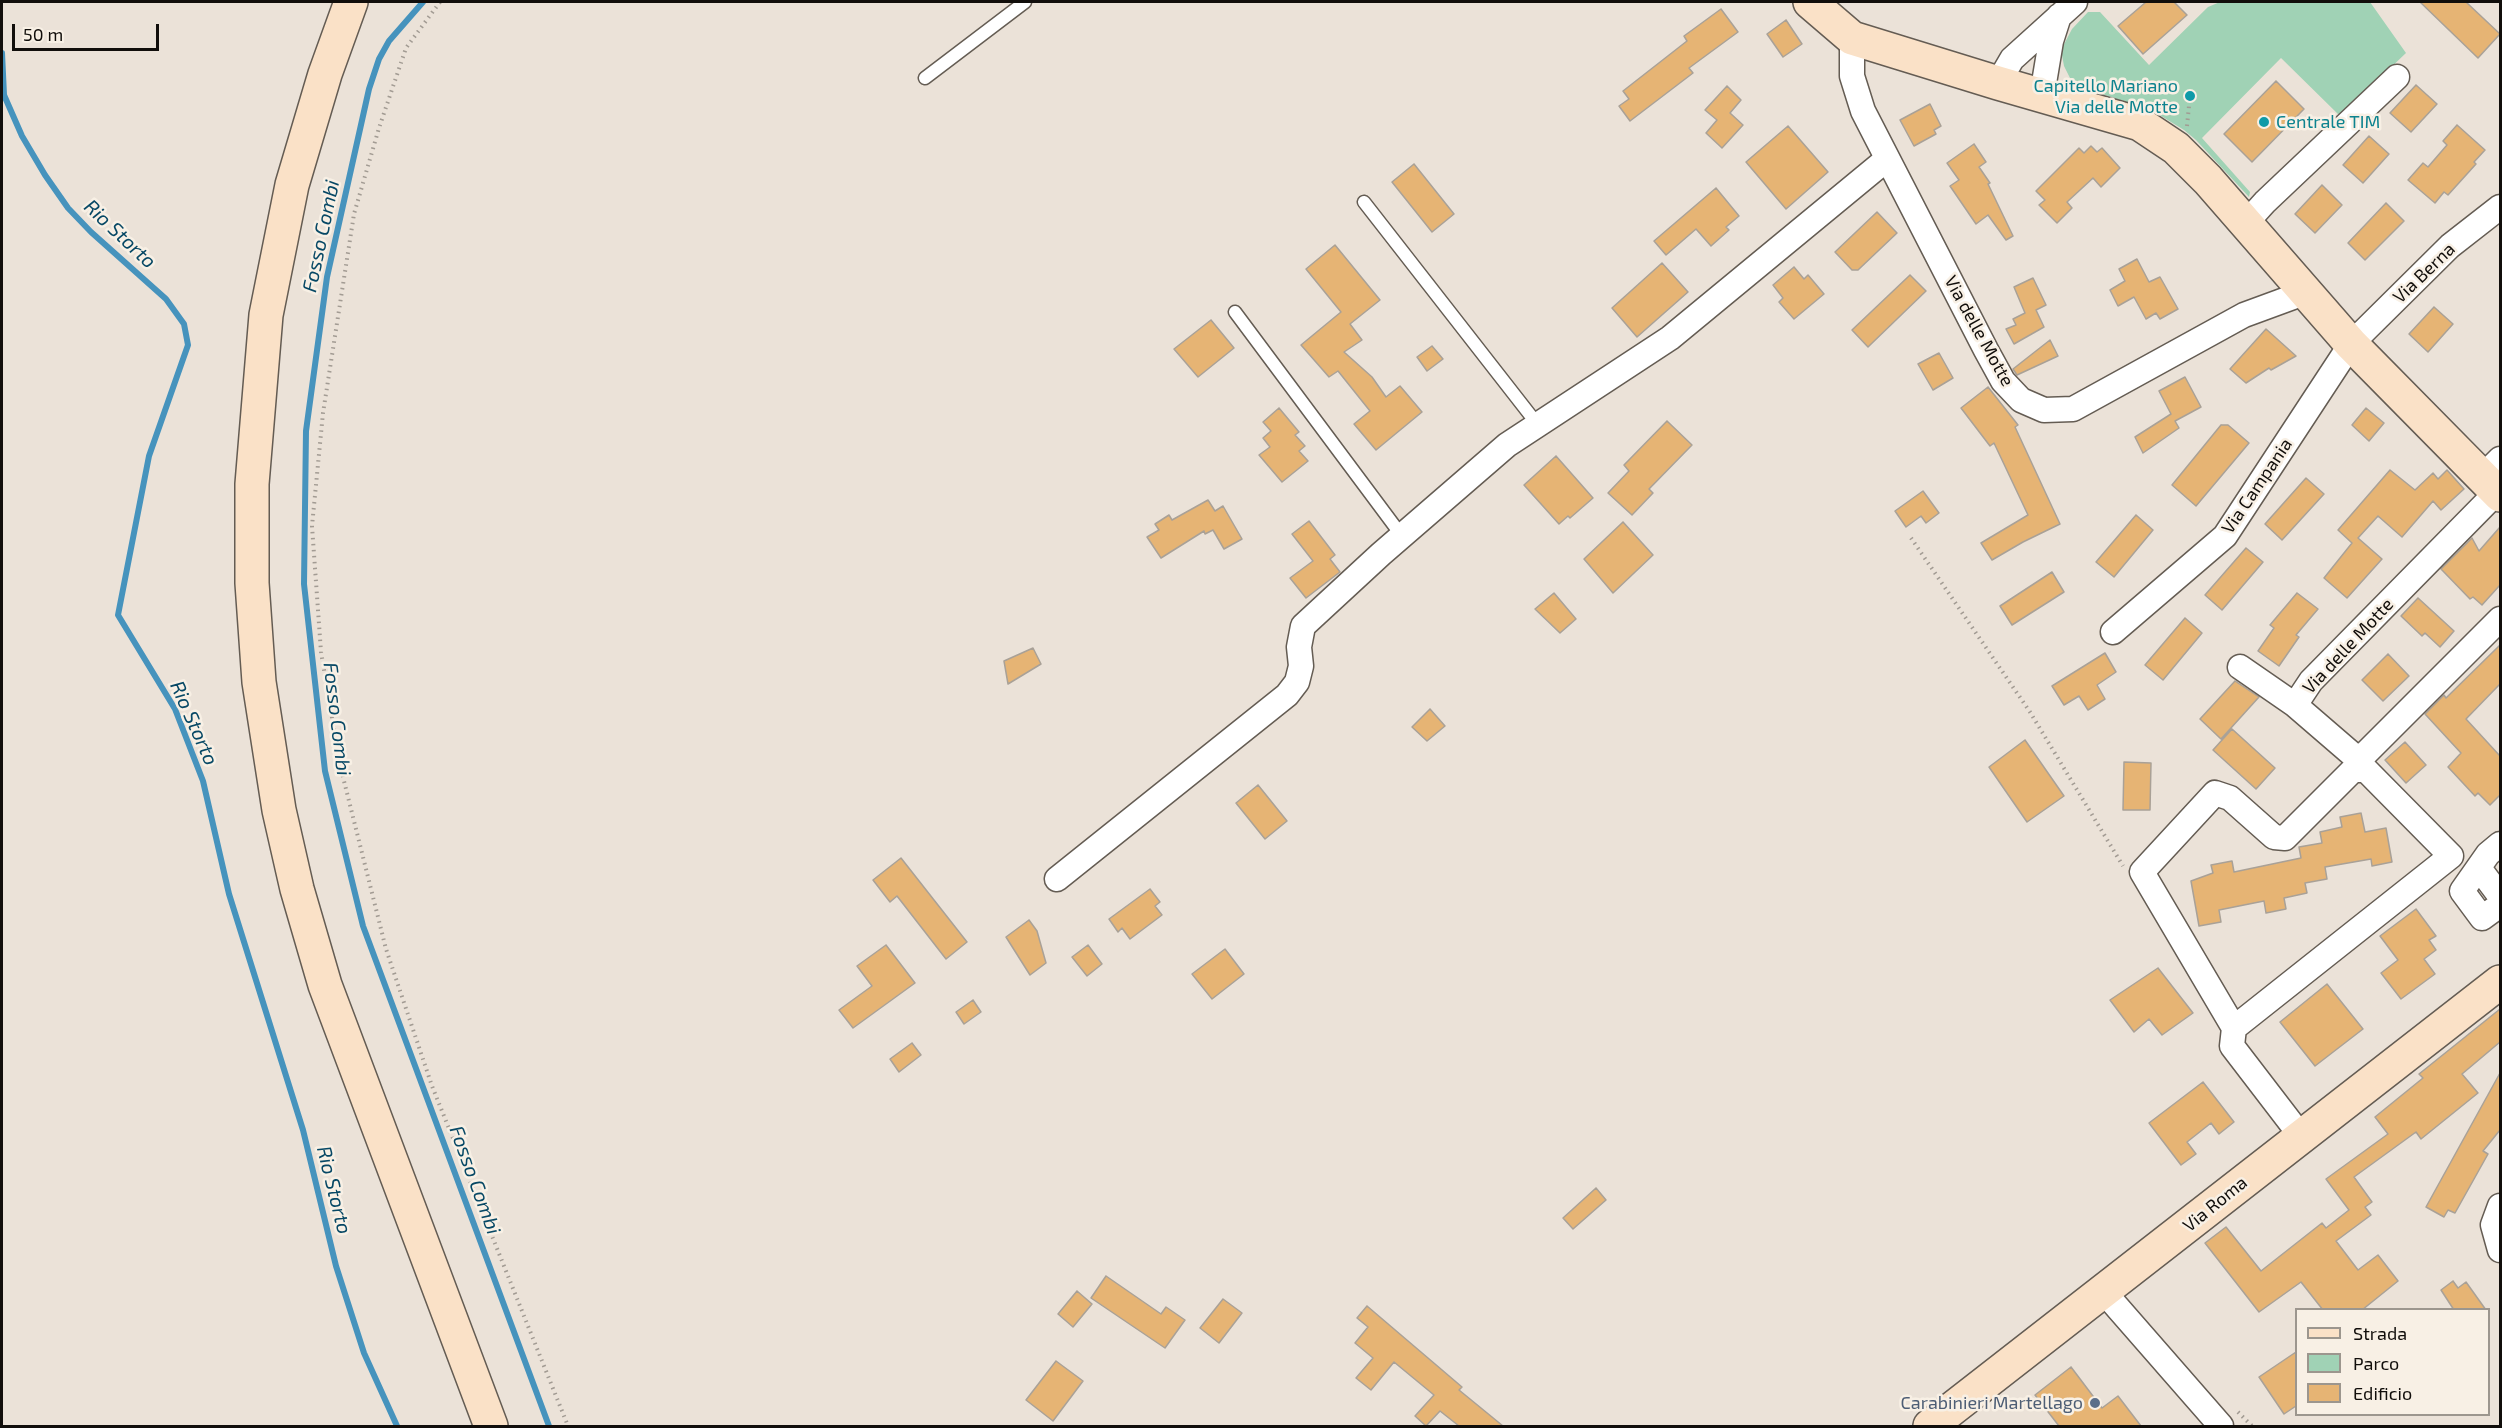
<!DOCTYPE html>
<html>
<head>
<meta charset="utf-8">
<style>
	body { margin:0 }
	#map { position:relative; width:2502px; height:1428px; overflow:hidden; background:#ebe2d8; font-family:"Exo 2",sans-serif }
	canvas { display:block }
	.frame { position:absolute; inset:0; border:3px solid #110e0b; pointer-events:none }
	.legend { position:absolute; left:2295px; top:1308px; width:195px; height:108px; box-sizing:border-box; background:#f8f0e5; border:2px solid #9c968e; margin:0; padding:8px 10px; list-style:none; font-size:18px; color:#110e0b }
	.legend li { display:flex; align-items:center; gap:12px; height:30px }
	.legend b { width:30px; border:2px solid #9c968e }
	.scale { position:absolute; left:12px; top:24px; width:147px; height:27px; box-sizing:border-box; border:3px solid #110e0b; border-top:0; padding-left:8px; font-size:18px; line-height:21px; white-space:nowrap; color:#110e0b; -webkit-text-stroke:4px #f8f0e5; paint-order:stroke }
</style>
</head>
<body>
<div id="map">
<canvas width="2502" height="1428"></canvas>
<div class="frame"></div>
<ul class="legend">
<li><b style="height:8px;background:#fae1c7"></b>Strada</li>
<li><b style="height:16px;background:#a0d2b5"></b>Parco</li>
<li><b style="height:16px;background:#e6b474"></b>Edificio</li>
</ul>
<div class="scale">50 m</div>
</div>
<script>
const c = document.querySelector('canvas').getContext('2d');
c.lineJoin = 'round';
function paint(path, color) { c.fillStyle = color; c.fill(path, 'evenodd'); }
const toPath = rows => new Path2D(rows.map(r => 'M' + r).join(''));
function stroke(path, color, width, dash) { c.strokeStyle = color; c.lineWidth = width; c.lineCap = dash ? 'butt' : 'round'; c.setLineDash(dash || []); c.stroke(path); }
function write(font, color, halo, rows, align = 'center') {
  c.font = font + ' "Exo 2",sans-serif'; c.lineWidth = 5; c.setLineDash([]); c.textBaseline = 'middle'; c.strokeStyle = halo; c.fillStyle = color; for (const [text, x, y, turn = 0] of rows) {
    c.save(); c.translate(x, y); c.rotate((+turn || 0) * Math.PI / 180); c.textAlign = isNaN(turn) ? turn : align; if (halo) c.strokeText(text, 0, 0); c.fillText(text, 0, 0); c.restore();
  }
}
paint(toPath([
	[2220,2,2370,2,2406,53,2340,116,2281,58,2202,138,2250,192,2249,197,2196,140,2184,130,2153,111,2087,89,2070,78,2064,66,2061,50,2072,29,2088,12,2100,12,2149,65,2208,7]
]), '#a0d2b5');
stroke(toPath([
	[423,2,389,41,379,59,369,89,327,277,306,431,304,584,325,771,363,926,549,1426],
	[2,53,4,95,22,136,45,175,68,208,91,232,166,299,184,324,188,345,149,456,118,615,175,709,203,781,229,894,303,1130,336,1266,364,1353,397,1426]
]), '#4693bd', 6);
const building = toPath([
	[2146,2,2174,2,2187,15,2143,54,2118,26,2146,2],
	[2420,2,2466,2,2500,34,2478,58,2420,2],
	[1721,9,1738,32,1689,68,1693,73,1630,121,1619,106,1629,99,1623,91,1687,41,1684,36,1721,9],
	[1786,20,1802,44,1783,57,1767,34,1786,20],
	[2276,81,2304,109,2252,162,2224,134,2276,81],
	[2416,85,2437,104,2411,132,2390,113,2416,85],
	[1727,86,1741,100,1730,113,1743,125,1722,148,1706,133,1717,120,1705,110,1727,86],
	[1930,104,1941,126,1934,130,1936,134,1914,146,1900,120,1930,104],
	[2457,125,2485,150,2474,162,2476,164,2448,195,2444,192,2435,203,2408,180,2423,163,2428,167,2447,145,2443,141,2457,125],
	[1788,126,1828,172,1786,209,1746,162,1788,126],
	[2369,136,2389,154,2363,183,2343,165,2369,136],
	[1974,144,1986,162,1979,167,1990,183,1988,184,2013,236,2006,240,1988,215,1976,224,1950,186,1959,180,1947,163,1974,144],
	[2091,146,2097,152,2102,148,2120,168,2101,187,2093,178,2067,202,2072,208,2057,223,2039,205,2045,200,2036,191,2079,148,2084,153,2091,146],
	[1414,164,1454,214,1432,232,1392,182,1414,164],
	[2322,185,2342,205,2315,233,2295,214,2322,185],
	[1716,188,1739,216,1726,227,1729,230,1711,246,1696,229,1666,255,1654,241,1716,188],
	[2386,203,2404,221,2365,260,2348,243,2386,203],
	[1877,212,1897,233,1858,270,1852,270,1835,252,1877,212],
	[1335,245,1380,300,1350,324,1362,340,1344,352,1372,377,1386,397,1400,386,1422,412,1376,450,1354,424,1370,411,1338,371,1329,377,1301,345,1341,312,1306,269,1335,245],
	[2137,259,2149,282,2160,277,2178,309,2160,319,2156,313,2146,319,2134,297,2118,306,2110,290,2125,281,2119,269,2137,259],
	[1662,263,1688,292,1637,337,1612,308,1662,263],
	[1794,267,1804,279,1808,275,1824,294,1794,319,1779,302,1783,298,1773,285,1794,267],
	[1910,275,1926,291,1868,347,1852,330,1910,275],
	[2033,278,2046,305,2036,310,2044,327,2014,344,2006,329,2016,325,2013,319,2025,313,2014,287,2033,278],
	[2434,307,2453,324,2428,352,2409,334,2434,307],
	[1211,320,1234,348,1198,377,1174,349,1211,320],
	[2266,329,2296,356,2271,370,2269,368,2246,383,2230,369,2266,329],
	[2050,340,2058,356,2017,375,2013,369,2050,340],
	[1432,346,1443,359,1427,371,1417,357,1432,346],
	[1939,353,1953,378,1933,390,1918,364,1939,353],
	[2185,377,2201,407,2175,421,2179,428,2143,453,2135,437,2171,414,2159,391,2185,377],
	[1988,387,2018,425,2015,427,2060,524,2023,542,1992,560,1981,543,2028,515,1994,443,1990,446,1961,408,1988,387],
	[1279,408,1299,432,1295,435,1305,446,1299,451,1308,461,1282,482,1259,455,1270,447,1263,438,1271,431,1263,422,1279,408],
	[2366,408,2384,423,2369,441,2352,425,2366,408],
	[1667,421,1692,445,1649,489,1653,493,1632,515,1608,493,1629,471,1624,465,1667,421],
	[2221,425,2228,425,2249,443,2196,506,2172,485,2221,425],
	[1556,456,1593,498,1570,518,1568,516,1559,524,1524,485,1556,456],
	[2390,470,2415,490,2433,473,2438,479,2447,470,2464,489,2441,510,2433,501,2402,537,2378,516,2358,538,2382,559,2347,598,2324,578,2352,543,2338,530,2390,470],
	[2306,478,2324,494,2282,540,2265,524,2306,478],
	[1923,491,1939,513,1926,523,1921,516,1906,527,1895,511,1923,491],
	[1208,500,1215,511,1223,506,1242,539,1224,549,1213,530,1205,534,1204,531,1161,558,1147,537,1159,530,1155,524,1169,515,1172,520,1208,500],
	[2136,515,2153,530,2114,577,2096,562,2136,515],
	[1309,521,1335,555,1330,559,1340,572,1306,598,1290,578,1313,561,1292,534,1309,521],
	[1623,522,1653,555,1613,593,1584,559,1623,522],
	[2500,527,2500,585,2482,605,2473,597,2470,599,2441,569,2472,538,2479,551,2500,527],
	[2246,548,2263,562,2222,610,2205,595,2246,548],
	[2052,572,2064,592,2012,625,2000,606,2052,572],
	[1554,593,1576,619,1560,633,1535,609,1554,593],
	[2297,593,2318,609,2296,635,2299,637,2279,666,2258,651,2274,628,2270,625,2297,593],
	[2418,598,2454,631,2440,647,2425,633,2422,636,2401,616,2418,598],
	[2185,618,2202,633,2163,680,2145,665,2185,618],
	[2500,645,2500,684,2466,719,2500,756,2500,795,2490,805,2478,793,2475,796,2448,767,2461,753,2425,714,2444,695,2446,698,2500,645],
	[1033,648,1041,664,1008,684,1004,661,1033,648],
	[2105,653,2116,672,2097,685,2105,699,2088,710,2079,696,2064,705,2052,686,2105,653],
	[2388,654,2409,676,2383,701,2362,680,2388,654],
	[2235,681,2259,697,2221,739,2200,719,2235,681],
	[1430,709,1445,726,1427,741,1412,727,1430,709],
	[2232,729,2275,768,2256,789,2213,750,2232,729],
	[2025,740,2064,796,2027,822,1989,767,2025,740],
	[2405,742,2426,765,2406,783,2385,760,2405,742],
	[2124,762,2151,763,2150,810,2123,810,2124,762],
	[1258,785,1287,821,1265,839,1236,803,1258,785],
	[2361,813,2365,832,2386,828,2392,862,2372,866,2371,859,2325,867,2327,879,2305,883,2307,893,2284,898,2286,909,2266,913,2264,901,2219,910,2221,922,2199,926,2191,881,2213,873,2211,865,2232,861,2234,872,2301,858,2299,847,2322,843,2320,832,2342,827,2340,817,2361,813],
	[901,858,967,942,946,959,897,896,890,902,873,880,901,858],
	[1150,889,1160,902,1155,906,1162,915,1130,939,1122,928,1118,932,1109,919,1150,889],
	[2416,909,2436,936,2429,940,2436,950,2424,959,2435,974,2401,999,2381,973,2398,960,2380,936,2416,909],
	[1029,920,1037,931,1046,963,1030,975,1006,937,1029,920],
	[886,945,915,983,853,1028,839,1010,872,986,857,966,886,945],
	[1088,945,1102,964,1087,976,1072,957,1088,945],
	[1225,949,1244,974,1212,999,1192,974,1225,949],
	[2158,968,2193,1013,2162,1035,2149,1019,2134,1032,2110,1000,2158,968],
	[2327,984,2363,1029,2315,1066,2280,1022,2327,984],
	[973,1000,981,1012,964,1024,956,1012,973,1000],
	[2500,1009,2500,1042,2462,1074,2478,1093,2421,1139,2416,1132,2354,1177,2372,1202,2365,1207,2371,1215,2336,1241,2358,1270,2378,1255,2398,1281,2362,1310,2323,1310,2301,1282,2259,1312,2205,1243,2226,1227,2261,1271,2322,1223,2326,1228,2349,1210,2326,1179,2388,1134,2375,1117,2423,1078,2419,1074,2500,1009],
	[912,1043,921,1055,899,1072,890,1059,912,1043],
	[2500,1073,2500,1130,2483,1151,2488,1154,2455,1213,2448,1210,2444,1217,2426,1207,2500,1073],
	[2203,1082,2234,1122,2219,1134,2211,1123,2187,1142,2196,1154,2181,1165,2149,1123,2203,1082],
	[1596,1188,1606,1200,1573,1229,1563,1218,1596,1188],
	[1106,1276,1161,1314,1166,1307,1185,1320,1165,1348,1091,1298,1106,1276],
	[2453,1281,2458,1288,2466,1282,2486,1310,2454,1310,2441,1290,2453,1281],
	[1077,1291,1092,1304,1073,1327,1058,1314,1077,1291],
	[1223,1299,1242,1313,1219,1343,1200,1328,1223,1299],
	[1367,1306,1462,1387,1459,1390,1503,1426,1459,1426,1440,1411,1426,1426,1415,1416,1434,1395,1394,1362,1371,1390,1356,1378,1373,1358,1355,1343,1368,1327,1357,1318,1367,1306],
	[2296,1352,2296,1406,2284,1414,2259,1377,2296,1352],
	[1056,1361,1083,1381,1053,1421,1026,1400,1056,1361],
	[2071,1367,2102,1408,2118,1396,2141,1426,2059,1426,2035,1395,2071,1367]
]);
paint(building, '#e6b474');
stroke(building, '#a9a197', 1.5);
const lane = toPath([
	[925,78,1025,2],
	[1364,202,1538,425],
	[1235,312,1402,536]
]);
const street = toPath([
	[1852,38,1852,76,1863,111,1986,350,2003,381,2021,400,2044,410,2073,409,2244,315,2293,297,2303,290],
	[1998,83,2012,59,2075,2],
	[2042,95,2051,41,2059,16],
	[2246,223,2265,202,2397,77],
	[2482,477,2500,459],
	[2497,492,2311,681,2295,705,2353,755,2363,756,2500,619],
	[2113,632,2225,536,2351,344,2450,246,2500,207],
	[2240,667,2295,705],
	[2353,770,2366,770,2451,856,2234,1028,2142,872,2215,793,2230,798,2274,837,2285,838,2353,770],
	[2500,844,2488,854,2462,891,2482,918,2500,905],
	[2479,868,2500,896],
	[1057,879,1287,695,1297,682,1301,666,1299,647,1303,626,1381,554,1507,445,1670,338,1887,159],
	[2234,1028,2232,1046,2301,1136],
	[2500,1206,2493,1225,2500,1250],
	[2104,1292,2221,1426]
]);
const secondary = toPath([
	[351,2,325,74,292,185,266,315,252,484,252,583,259,682,279,810,297,889,325,985,491,1426],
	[1810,2,1852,38,1998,83,2140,124,2176,148,2208,180,2351,344,2500,495],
	[1930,1426,2500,982]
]);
stroke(lane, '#645c53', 15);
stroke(street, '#645c53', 27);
stroke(secondary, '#645c53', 36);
stroke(toPath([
	[440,2,406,48,379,128,354,214,323,413,312,526,321,652,340,765,386,949,432,1086,568,1426],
	[2187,126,2190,96],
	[1911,538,2030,712,2123,866],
	[2238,1412,2252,1426]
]), '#a29b93', 4, [1.5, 4.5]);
stroke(lane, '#fff', 12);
stroke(street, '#fff', 24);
stroke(secondary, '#fae1c7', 33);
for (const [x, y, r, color] of [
	[2190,96,6,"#0f9aa8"],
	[2264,122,6,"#0f9aa8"],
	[2095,1403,6,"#5c6f8a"]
]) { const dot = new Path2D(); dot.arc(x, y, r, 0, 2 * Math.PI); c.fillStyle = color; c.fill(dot); stroke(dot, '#f8f0e5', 2); }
write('18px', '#0d838f', '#f8f0e5', [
	["Capitello Mariano",2178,86],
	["Via delle Motte",2178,107],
	["Centrale TIM",2276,122,"left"]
], 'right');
write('18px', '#110e0b', '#f8f0e5', [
	["Via Berna",2424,273,-44],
	["Via delle Motte",1979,331,61],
	["Via Campania",2257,486,-56],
	["Via delle Motte",2348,646,-47],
	["Via Roma",2215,1204,-39]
]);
write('18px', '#4e5e75', '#f8f0e5', [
	["Carabinieri Martellago",2083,1403]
], 'right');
write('italic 20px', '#074865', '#f8f0e5', [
	["Rio Storto",120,234,43],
	["Fosso Combi",321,236,-78],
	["Fosso Combi",337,719,83],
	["Rio Storto",194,723,66],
	["Fosso Combi",475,1180,70],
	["Rio Storto",334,1190,76]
]);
</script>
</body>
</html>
